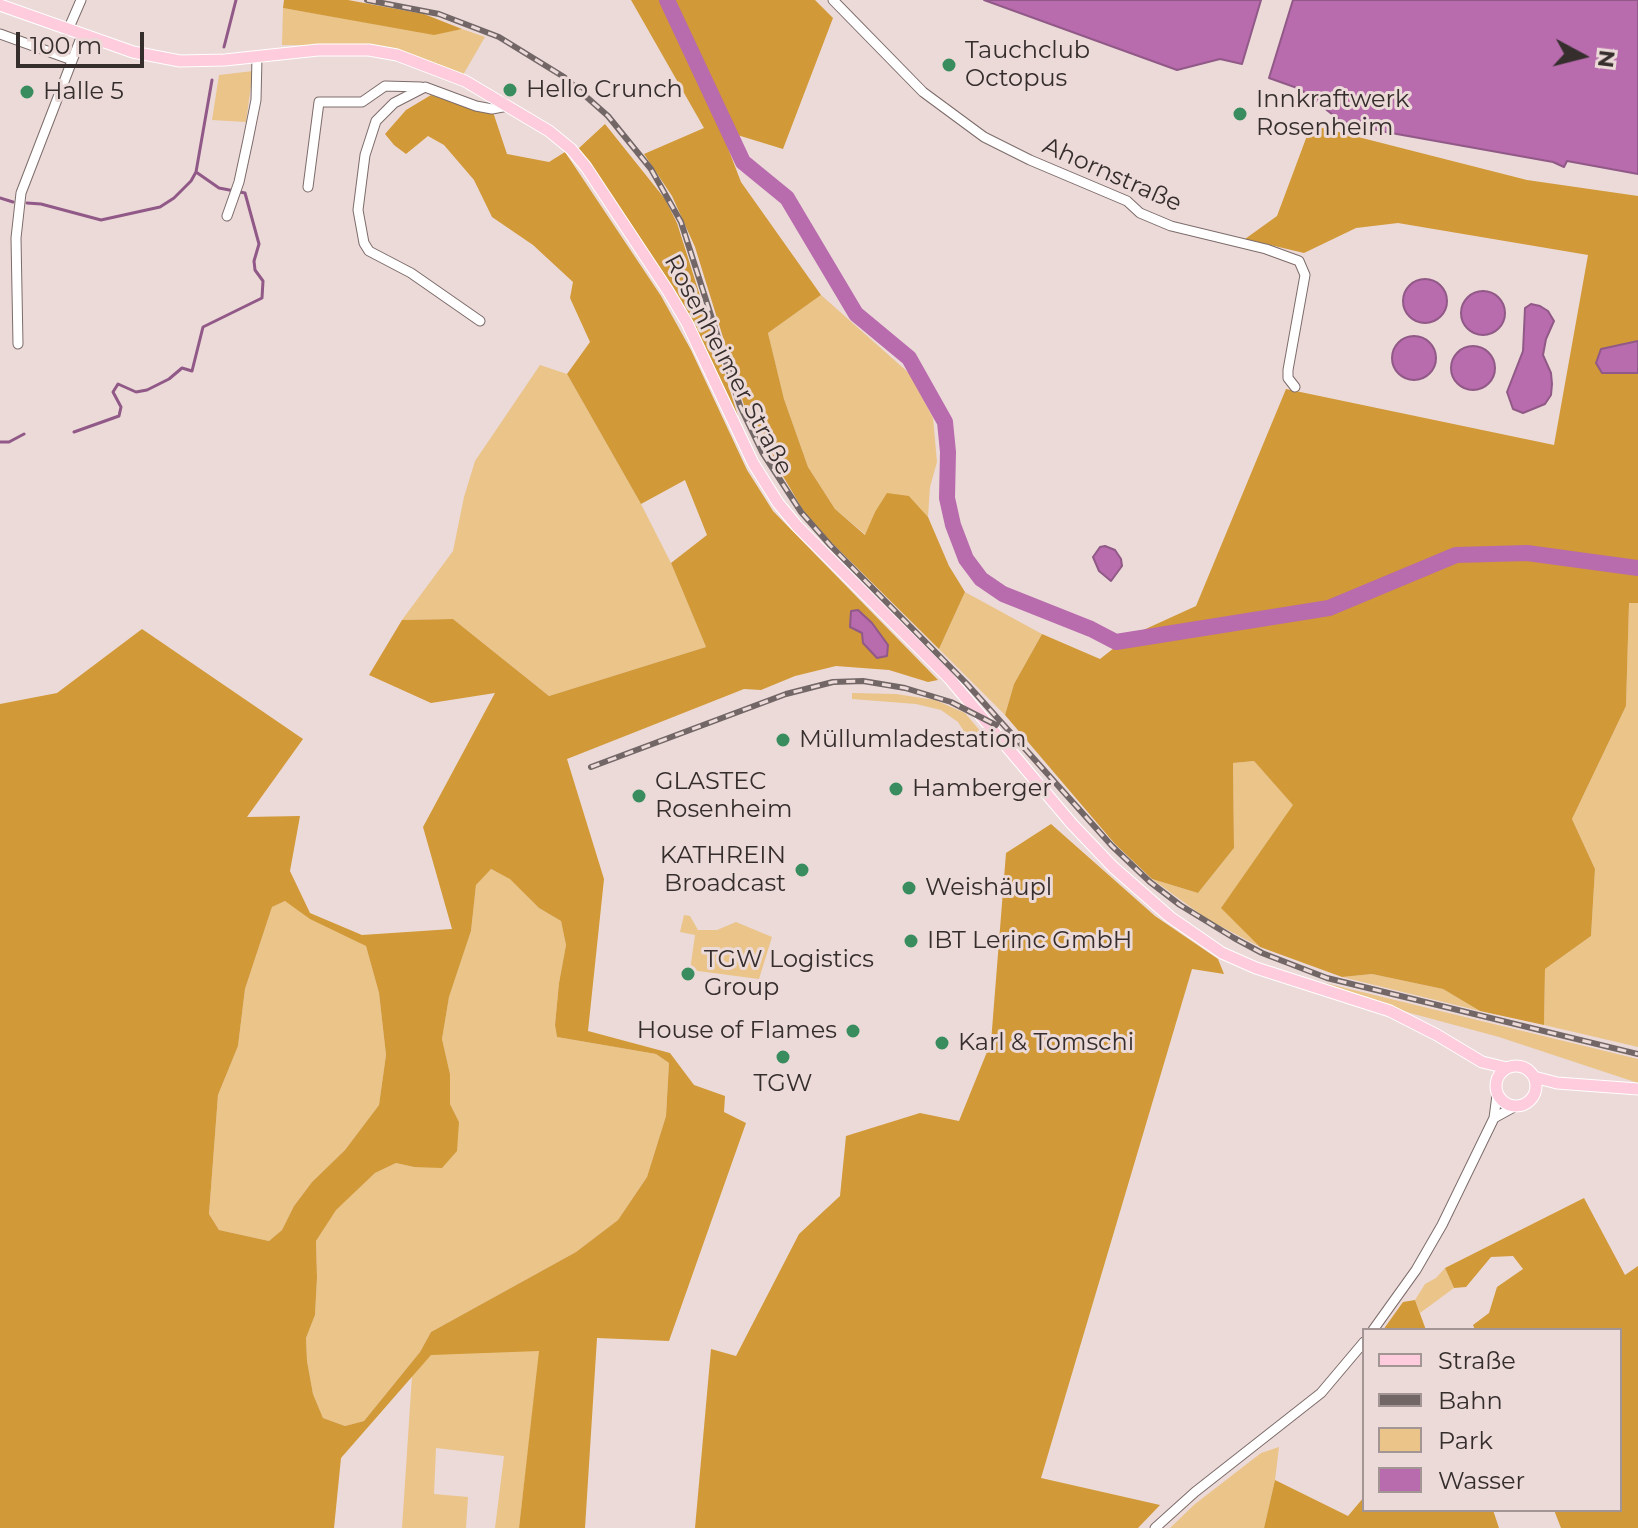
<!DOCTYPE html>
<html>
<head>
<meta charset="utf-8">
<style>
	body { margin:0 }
	#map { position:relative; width:1638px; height:1528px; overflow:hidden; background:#ecdad8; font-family:Montserrat,sans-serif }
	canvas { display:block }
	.legend { position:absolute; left:1362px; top:1328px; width:260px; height:184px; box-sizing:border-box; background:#ecdad8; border:2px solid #a39594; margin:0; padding:10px 14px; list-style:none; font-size:24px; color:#352e2d }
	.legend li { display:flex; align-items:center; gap:16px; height:40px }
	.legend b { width:40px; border:2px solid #a39594 }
	.north { position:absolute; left:1542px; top:16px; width:80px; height:80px; -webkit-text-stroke:6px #ecdad8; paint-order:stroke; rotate:97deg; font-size:22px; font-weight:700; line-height:32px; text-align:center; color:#352e2d }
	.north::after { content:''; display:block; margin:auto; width:28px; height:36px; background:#352e2d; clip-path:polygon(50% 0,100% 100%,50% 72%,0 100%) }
	.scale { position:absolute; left:16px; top:32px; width:128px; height:36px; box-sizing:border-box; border:4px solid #352e2d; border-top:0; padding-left:10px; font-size:24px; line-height:28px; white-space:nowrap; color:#352e2d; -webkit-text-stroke:6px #ecdad8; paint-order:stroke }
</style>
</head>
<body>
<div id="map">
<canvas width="1638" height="1528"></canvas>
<ul class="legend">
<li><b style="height:10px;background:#feccdc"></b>Straße</li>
<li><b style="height:10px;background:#726766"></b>Bahn</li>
<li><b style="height:22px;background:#eac489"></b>Park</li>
<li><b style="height:22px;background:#b86bad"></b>Wasser</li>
</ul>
<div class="north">N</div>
<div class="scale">100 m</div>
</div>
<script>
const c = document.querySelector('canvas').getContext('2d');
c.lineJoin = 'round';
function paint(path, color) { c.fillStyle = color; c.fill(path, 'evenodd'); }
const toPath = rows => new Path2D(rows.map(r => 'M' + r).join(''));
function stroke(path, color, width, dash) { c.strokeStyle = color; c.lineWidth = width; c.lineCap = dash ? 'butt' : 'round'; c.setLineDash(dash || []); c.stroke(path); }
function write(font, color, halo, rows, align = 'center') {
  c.font = font + ' Montserrat,sans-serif'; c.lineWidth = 6; c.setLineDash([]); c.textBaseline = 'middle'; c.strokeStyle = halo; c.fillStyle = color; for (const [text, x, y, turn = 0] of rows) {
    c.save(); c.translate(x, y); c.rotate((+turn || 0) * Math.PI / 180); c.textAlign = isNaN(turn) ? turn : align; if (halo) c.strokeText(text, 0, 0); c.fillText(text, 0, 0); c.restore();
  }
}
paint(toPath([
	[283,8,434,34,462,29,485,37,463,75,375,46,282,45],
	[253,71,246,122,212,120,219,75],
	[821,295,910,374,933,418,937,462,930,487,928,517,909,496,875,512,866,535,835,509,808,467,784,399,768,333],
	[540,365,567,374,641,504,671,563,706,647,549,696,453,619,402,620,453,551,464,497,475,461],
	[965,592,1042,634,1014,684,1005,715,939,649],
	[1629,602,1638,603,1638,1047,1544,1025,1545,969,1591,936,1595,869,1572,819,1626,706],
	[852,693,896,694,935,700,965,713,987,739,975,749,958,722,941,710,916,704,852,699],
	[1254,761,1294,805,1222,907,1260,947,1207,919,1152,879,1198,893,1234,848,1233,763],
	[490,869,510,878,539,908,561,921,566,945,559,983,555,1025,557,1037,656,1054,669,1063,666,1116,647,1177,618,1220,576,1252,431,1332,420,1352,364,1421,345,1426,323,1418,313,1394,307,1361,306,1338,315,1315,317,1278,316,1241,335,1210,375,1173,396,1163,414,1167,459,1122,450,1104,450,1074,442,1039,449,997,471,931,476,885],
	[285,901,366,946,379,993,386,1055,379,1105,345,1150,312,1182,294,1206,282,1230,269,1241,219,1230,209,1214,218,1095,238,1046,245,989,272,907],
	[684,915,690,916,698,930,717,930,736,922,772,937,759,979,690,970,695,935,680,932],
	[1372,974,1443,989,1480,1011,1342,977],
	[1325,983,1638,1059,1638,1083,1499,1037,1410,1013],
	[1445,1268,1454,1288,1420,1313,1415,1300,1425,1284,1436,1278],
	[540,1350,519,1528,495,1528,504,1456,436,1448,434,1494,468,1497,466,1528,402,1528,412,1376,431,1354],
	[1279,1447,1275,1480,1264,1528,1170,1528,1195,1504,1261,1453]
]), '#eac489');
paint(toPath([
	[284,0,348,0,424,14,462,29,434,35,283,8],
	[631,0,815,0,833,18,783,149,721,130,741,182,821,295,768,333,784,399,808,467,835,509,865,535,875,512,887,493,909,496,928,517,949,566,965,592,939,649,831,542,803,510,755,429,744,405,695,247,672,196,644,154,704,128],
	[431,95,465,107,492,109,507,154,549,162,565,152,661,296,691,350,747,470,773,511,938,680,928,682,889,670,836,666,795,676,761,690,744,689,567,759,604,879,588,1031,670,1053,694,1085,725,1096,724,1112,746,1123,669,1341,597,1338,585,1528,519,1528,539,1351,431,1355,341,1458,334,1528,0,1528,0,704,57,693,142,629,303,739,247,817,300,816,290,871,310,913,362,935,452,929,423,827,495,693,431,703,369,675,402,620,453,619,549,696,706,647,671,563,707,535,685,480,641,504,567,374,590,342,570,298,573,282,533,245,492,217,474,180,444,145,428,136,406,154,394,145,385,134,406,110],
	[491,869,510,879,539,908,561,921,566,945,559,983,555,1025,557,1037,656,1054,669,1063,666,1116,647,1177,618,1220,576,1252,431,1332,420,1352,364,1421,345,1426,323,1418,313,1394,307,1361,306,1338,315,1315,317,1278,316,1241,336,1210,375,1173,396,1163,414,1167,442,1168,457,1151,459,1122,450,1104,450,1074,442,1039,449,997,471,931,476,885],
	[285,901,310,919,366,946,379,993,386,1055,379,1105,345,1150,312,1182,294,1206,282,1230,269,1241,219,1230,209,1214,218,1095,238,1046,245,989,272,907],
	[605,124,665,199,677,223,738,416,682,304,578,149],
	[1311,125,1527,180,1638,196,1638,341,1602,349,1602,373,1638,373,1638,603,1629,603,1626,706,1572,819,1595,869,1591,936,1545,969,1544,1025,1480,1011,1443,989,1372,974,1342,977,1260,947,1221,908,1293,805,1254,761,1233,763,1234,848,1198,893,1152,879,1115,844,1005,715,1014,684,1042,634,1100,659,1128,637,1196,606,1286,389,1554,445,1588,255,1398,223,1356,228,1304,253,1245,239,1277,216],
	[1051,824,1155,916,1218,959,1224,974,1192,969,1041,1478,1160,1505,1138,1528,695,1528,711,1349,736,1356,799,1234,840,1196,846,1136,920,1113,959,1121,991,1042,1006,853],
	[1584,1198,1625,1275,1638,1266,1638,1528,1561,1528,1554,1510,1620,1510,1620,1330,1475,1330,1473,1325,1489,1313,1497,1287,1523,1269,1513,1256,1491,1257,1466,1287,1454,1288,1445,1268],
	[1415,1300,1426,1330,1383,1330,1403,1302],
	[1275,1480,1348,1516,1364,1497,1364,1510,1493,1510,1499,1528,1264,1528]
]), '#d19937');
const water = toPath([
	[984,0,1261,0,1242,64,1220,59,1177,70,984,0],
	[1293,0,1638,0,1638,174,1567,161,1564,167,1553,162,1380,131,1362,125,1342,122,1300,89,1269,78,1293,0],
	'1403 301a22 22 0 1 1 44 0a22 22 0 1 1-44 0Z',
	'1461 313a22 22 0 1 1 44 0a22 22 0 1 1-44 0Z',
	[1531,304,1540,306,1548,311,1554,321,1546,339,1543,355,1551,373,1552,384,1551,395,1545,404,1523,413,1513,409,1507,392,1523,351,1525,308,1531,304],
	'1392 358a22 22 0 1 1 44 0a22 22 0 1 1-44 0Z',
	[1638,341,1638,373,1602,373,1596,363,1601,349,1638,341],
	'1451 368a22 22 0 1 1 44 0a22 22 0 1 1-44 0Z',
	[1105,546,1115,550,1121,559,1122,566,1111,581,1099,571,1093,557,1100,547,1105,546],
	[858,610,872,623,888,645,887,656,877,658,863,643,862,633,850,627,851,611,858,610]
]);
paint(water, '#b86bad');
stroke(water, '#915987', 2);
stroke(toPath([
	[224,47,236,0],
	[0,198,13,202],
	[27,203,41,204,101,220,160,207,174,198,191,181,196,172,212,80],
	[74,432,119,416,121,407,113,392,118,384,136,392,147,390,169,379,182,368,192,371,203,327,262,298,263,281,255,270,254,261,259,244,245,193,219,188,196,172],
	[0,442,9,442,24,434]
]), '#915987', 3);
stroke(toPath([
	[667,0,743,162,787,198,856,314,909,358,945,422,948,452,947,498,953,525,966,559,981,579,1003,594,1091,629,1116,642,1329,608,1456,555,1527,553,1638,568]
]), '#b86bad', 16);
const minor = toPath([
	[833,0,923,92,984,137,1030,160,1127,201,1140,213,1171,226,1266,249,1299,261,1305,275,1288,370,1288,378,1295,387],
	[68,30,81,0],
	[0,34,72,60],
	[308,187,319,102,362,102,385,86,421,87],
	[227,216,239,182,248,140,256,100,257,57],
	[480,321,411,273,369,251,364,243,358,210,365,155,376,121,394,103,425,87,476,106,492,109,508,106],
	[18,344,16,238,21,193,82,35],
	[1494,1118,1514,1107],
	[1373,1330,1416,1270,1442,1225,1494,1118,1497,1095],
	[1155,1528,1195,1492,1321,1393,1364,1342]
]);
const major = toPath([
	[0,5,133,52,180,61,225,60,318,50,369,50,397,55,465,81,549,131,571,149,586,167,668,291,687,323,753,463,778,503,797,526,949,678,1072,824,1113,867,1170,917,1222,953,1256,968,1390,1011,1437,1035,1482,1062,1507,1068],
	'1496 1086a20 20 0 1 1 40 0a20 20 0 1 1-40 0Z',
	[1534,1077,1557,1083,1638,1089]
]);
stroke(minor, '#7c6c6a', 11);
stroke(major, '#fff', 13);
stroke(minor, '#fff', 9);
stroke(major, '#feccdc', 11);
const rail = toPath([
	[367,0,439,14,499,37,564,77,608,116,651,169,681,222,740,406,762,452,801,512,830,545,967,684,1112,846,1150,882,1180,905,1234,938,1262,953,1327,978,1638,1054],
	[591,767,786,694,833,682,863,681,905,688,951,702,996,725]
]);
stroke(rail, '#726766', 6);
stroke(rail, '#ecdad8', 3, [9]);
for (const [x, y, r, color] of [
	[949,65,8,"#388c5e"],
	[510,90,8,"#388c5e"],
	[27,92,8,"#388c5e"],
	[1240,114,8,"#388c5e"],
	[783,740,8,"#388c5e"],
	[896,789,8,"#388c5e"],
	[639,796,8,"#388c5e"],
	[802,870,8,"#388c5e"],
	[909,888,8,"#388c5e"],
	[911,941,8,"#388c5e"],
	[688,974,8,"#388c5e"],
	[853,1031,8,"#388c5e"],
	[942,1043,8,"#388c5e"],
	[783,1057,8,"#388c5e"]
]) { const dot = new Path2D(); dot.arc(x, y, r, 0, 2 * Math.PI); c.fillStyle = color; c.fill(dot); stroke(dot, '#ecdad8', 3); }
write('24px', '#352e2d', '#ecdad8', [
	["Tauchclub",965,51],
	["Octopus",965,79],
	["Hello Crunch",526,90],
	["Halle 5",43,92],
	["Innkraftwerk",1256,100],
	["Rosenheim",1256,128],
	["Müllumladestation",799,740],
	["GLASTEC",655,782],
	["Rosenheim",655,810],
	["Hamberger",912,789],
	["KATHREIN",786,856,"right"],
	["Broadcast",786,884,"right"],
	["Weishäupl",925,888],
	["IBT Lerinc GmbH",927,941],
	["TGW Logistics",704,960],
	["Group",704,988],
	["House of Flames",837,1031,"right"],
	["Karl & Tomschi",958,1043],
	["TGW",783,1084,"center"]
], 'left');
write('24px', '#352e2d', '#ecdad8', [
	["Ahornstraße",1112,175,24],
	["Rosenheimer Straße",728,365,62]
]);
</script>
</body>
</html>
